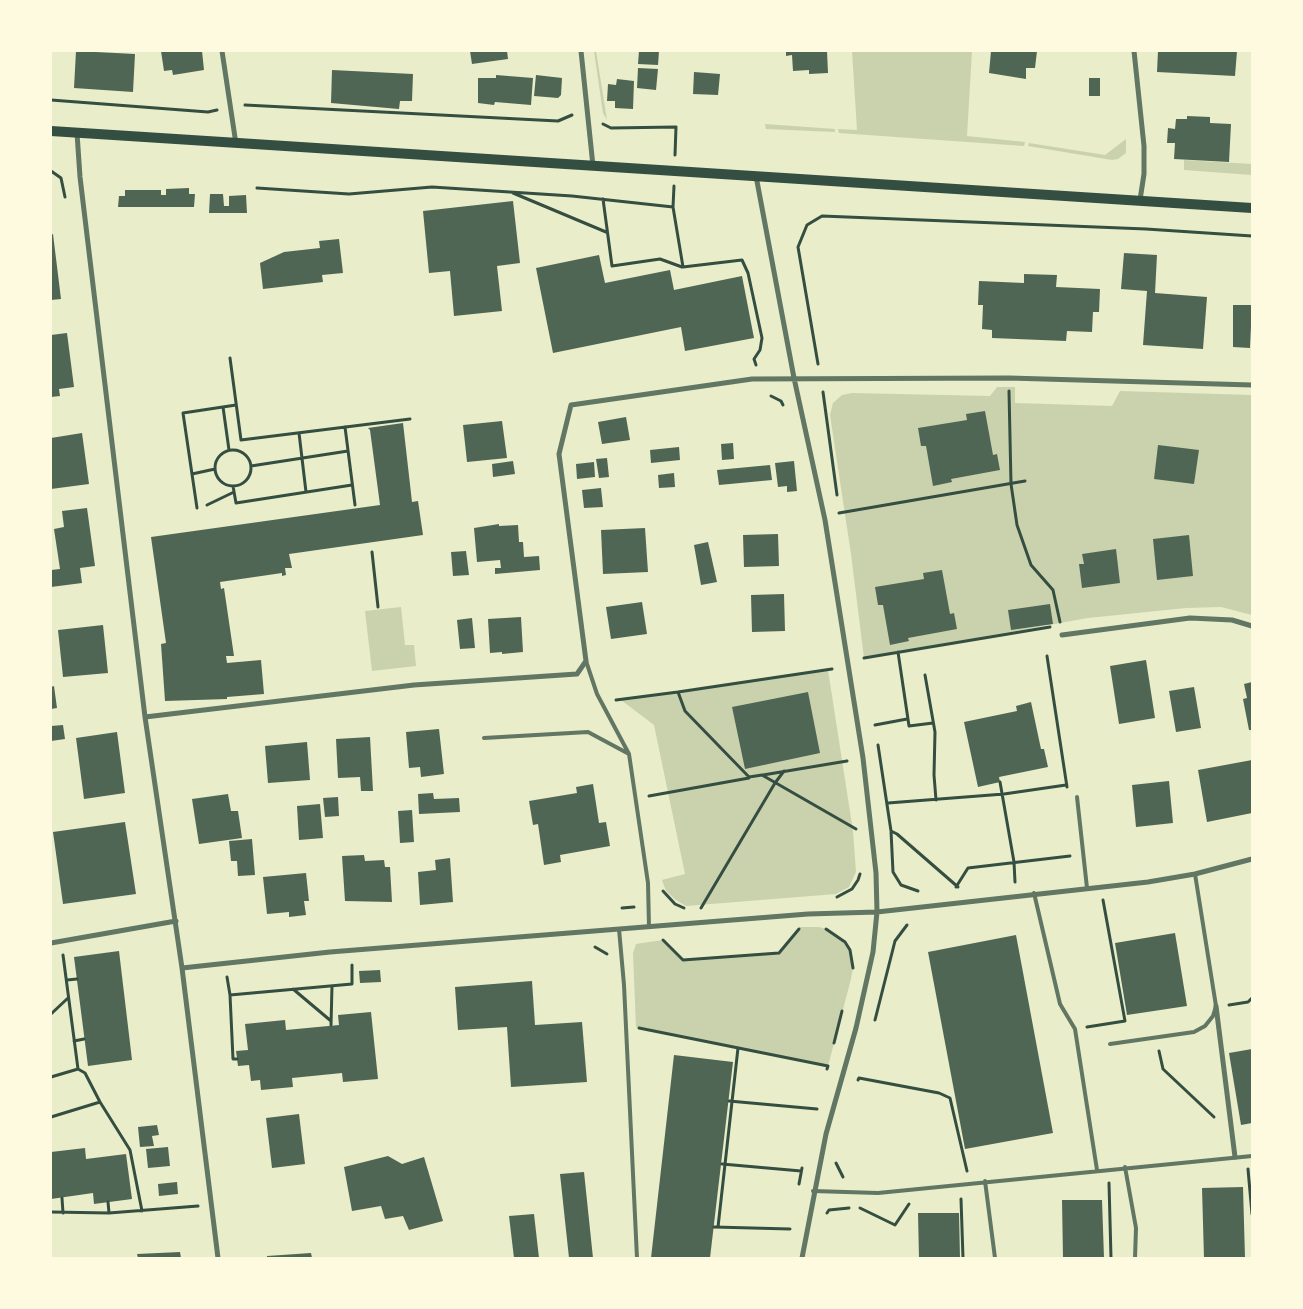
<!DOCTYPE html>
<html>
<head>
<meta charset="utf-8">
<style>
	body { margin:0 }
	#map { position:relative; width:1303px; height:1309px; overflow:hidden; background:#e9edc9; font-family:Signika,sans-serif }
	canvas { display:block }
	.frame { position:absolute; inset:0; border:52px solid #fefae0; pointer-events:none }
</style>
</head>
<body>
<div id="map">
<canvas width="1303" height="1309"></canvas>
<div class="frame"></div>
</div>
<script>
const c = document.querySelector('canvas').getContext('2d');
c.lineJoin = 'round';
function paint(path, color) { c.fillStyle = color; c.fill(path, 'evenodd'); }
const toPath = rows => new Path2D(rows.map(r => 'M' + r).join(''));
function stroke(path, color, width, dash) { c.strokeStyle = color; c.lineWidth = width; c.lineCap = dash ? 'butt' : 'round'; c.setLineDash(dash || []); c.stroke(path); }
paint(toPath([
	[594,51,596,51,607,120,603,113],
	[852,51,972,51,967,136,1025,142,1024,146,839,133,838,129,857,130],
	[765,124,835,129,835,132,766,129],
	[1126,139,1126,153,1118,159,1112,160,1028,146,1029,143,1105,155],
	[1184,160,1252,164,1252,175,1184,170],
	[997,387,1015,387,1015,403,1112,406,1120,391,1252,395,1252,615,1221,607,1186,608,1088,618,864,658,851,554,830,415,833,403,842,395,852,393,990,396],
	[401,607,405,645,414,645,416,666,372,671,365,611],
	[828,670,853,831,856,872,849,887,836,894,686,906,676,900,666,891,662,880,685,874,654,725,621,700],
	[800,927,819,927,829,930,838,936,850,950,853,967,851,979,828,1066,636,1027,633,953,636,944,663,940,683,960,779,953]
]), '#cad2ad');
paint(toPath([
	[76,51,135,54,133,92,74,88],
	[161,51,202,51,204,70,173,75,172,70,164,71],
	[470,51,507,51,508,59,472,64],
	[639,51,659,51,658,65,638,64],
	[786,51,827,51,828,73,809,74,809,70,793,71,792,55,786,56],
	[991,51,1037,51,1035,68,1026,68,1026,79,989,73],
	[1158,51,1237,51,1235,76,1157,72],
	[638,68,658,69,656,90,637,88],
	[332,70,413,74,412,101,400,101,399,109,331,103],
	[694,72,720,74,718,95,693,94],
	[496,75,533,78,531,105,495,102,494,105,478,103,478,78,496,78],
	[536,75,562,78,561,95,558,98,534,96],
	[1089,78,1100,78,1100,96,1089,96],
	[617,79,634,81,633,109,615,108,615,101,607,101,608,84,616,85],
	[1187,116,1210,117,1210,123,1231,124,1229,162,1174,159,1175,143,1167,143,1168,128,1175,129,1176,119,1187,119],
	[189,188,189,194,195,194,194,207,118,207,119,196,125,196,125,190,161,190,161,195,166,195,166,189],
	[210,194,223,194,224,206,229,206,229,196,246,195,247,213,209,213],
	[513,201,520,263,497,266,502,311,454,316,450,271,429,273,423,211],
	[53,234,61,299,51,300,51,235],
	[339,239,343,273,322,275,323,282,263,289,260,263,284,252,320,248,319,241],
	[1124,253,1157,255,1155,293,1207,297,1203,349,1143,345,1147,291,1121,289],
	[599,255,605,283,670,270,674,290,742,276,754,338,685,351,681,327,553,353,536,268],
	[1024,274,1057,275,1056,287,1100,289,1099,312,1093,312,1092,332,1067,331,1066,341,992,338,992,330,982,329,983,305,978,305,979,281,1024,283],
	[1233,305,1252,305,1250,348,1233,347],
	[67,333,74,387,59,389,60,396,51,397,51,335],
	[985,411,993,455,997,454,1000,470,951,479,952,482,933,486,926,446,921,446,918,428,967,420,966,414],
	[626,417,630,440,602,444,598,422],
	[502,421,507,458,467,462,463,425],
	[403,423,412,502,418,501,423,535,289,554,292,568,285,568,286,575,282,576,282,573,220,582,221,589,224,588,234,656,226,656,227,663,261,660,264,694,227,697,227,699,165,701,161,644,166,643,151,537,380,505,370,430,368,428],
	[82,433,89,484,51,489,51,438],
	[733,443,734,459,722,460,721,444],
	[1158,445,1199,450,1194,484,1154,479],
	[679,447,680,460,651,463,650,450],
	[607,458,609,477,599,478,596,459],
	[513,461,515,474,493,477,492,464],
	[794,461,797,491,787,492,787,486,778,487,775,463],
	[594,462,595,477,577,479,576,464],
	[770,465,772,480,719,485,717,470],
	[674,473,675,487,659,488,658,475],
	[601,488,603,507,584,508,582,490],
	[87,508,95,566,80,568,82,583,51,587,51,570,60,569,54,529,64,527,62,511],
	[499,524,499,526,518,525,519,542,523,542,524,557,539,556,540,570,495,574,495,568,501,568,500,560,477,562,474,528],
	[645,528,648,572,603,574,601,530],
	[778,534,779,566,744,567,743,535],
	[1189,535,1193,576,1157,580,1153,539],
	[708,542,717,582,701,585,694,545],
	[1116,549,1120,583,1082,588,1079,564,1084,564,1082,554],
	[466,551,469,575,453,576,451,552],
	[942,570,950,614,954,613,957,629,908,638,909,641,890,645,883,605,878,605,875,587,924,579,923,573],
	[784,594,785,631,752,632,751,595],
	[642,602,647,634,611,639,606,607],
	[1050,604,1053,624,1011,630,1008,610],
	[521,617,523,652,502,654,502,652,490,653,488,619],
	[472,618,475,648,460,649,457,620],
	[103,625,108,673,63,677,58,630],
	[1146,660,1155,718,1119,724,1110,666],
	[1252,682,1252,730,1249,730,1243,699,1247,698,1244,684],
	[54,686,57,708,51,709,51,687],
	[1194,687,1201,728,1176,732,1169,691],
	[808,692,820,753,745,769,732,707],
	[1031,702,1041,749,1044,749,1048,767,999,777,1000,782,978,787,964,722,1017,711,1016,706],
	[63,725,65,739,51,741,51,726],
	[439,729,444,774,421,777,420,767,409,768,406,732],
	[117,732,125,793,84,799,76,738],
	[370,737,373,791,361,791,360,777,338,778,336,739],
	[307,742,310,780,268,783,265,746],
	[1252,760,1252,813,1207,822,1198,770],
	[1169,781,1173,823,1136,827,1132,785],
	[593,784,599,823,606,822,610,846,560,855,561,862,544,865,538,824,533,825,529,801,577,793,576,787],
	[433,793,434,799,459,798,460,812,419,814,418,794],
	[228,794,231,811,238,811,242,838,199,844,192,799],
	[338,797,339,816,325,817,323,798],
	[320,804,323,838,299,840,297,806],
	[412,810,414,842,400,843,398,811],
	[125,822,136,894,63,904,53,832],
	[252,839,255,875,238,876,237,861,231,861,229,841],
	[364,855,365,861,384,860,385,867,390,867,392,902,345,901,342,856],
	[450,858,453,902,420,905,418,872,436,870,435,860],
	[306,873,309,901,304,901,306,915,289,917,289,912,267,914,263,877],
	[1175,933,1187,1006,1127,1015,1115,943],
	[1016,935,1053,1133,965,1149,928,952],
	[119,951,132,1060,88,1066,74,957],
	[380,970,381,982,360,983,359,971],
	[532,981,535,1025,582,1022,587,1082,511,1087,507,1027,458,1030,455,987],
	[371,1012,378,1079,343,1082,342,1073,292,1078,293,1087,261,1090,260,1080,251,1081,249,1065,238,1066,236,1051,248,1050,245,1024,285,1020,286,1030,339,1025,338,1015],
	[1252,1049,1252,1123,1241,1125,1229,1053],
	[674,1055,733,1062,710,1258,651,1258],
	[299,1114,305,1164,272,1168,266,1118],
	[157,1125,159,1135,152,1136,154,1146,140,1147,138,1127],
	[168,1147,170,1166,148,1168,146,1149],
	[85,1148,86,1159,126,1154,132,1199,94,1204,93,1193,51,1199,51,1152],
	[388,1156,402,1164,424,1157,443,1221,409,1230,403,1216,385,1219,381,1206,352,1211,344,1167],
	[584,1172,593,1258,569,1258,560,1174],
	[177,1182,178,1194,159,1196,158,1184],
	[1243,1187,1245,1258,1204,1258,1202,1188],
	[1062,1200,1102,1200,1104,1258,1063,1258],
	[918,1213,959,1213,960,1258,919,1258],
	[534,1214,539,1258,514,1258,509,1216],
	[180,1252,181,1258,138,1258,137,1254],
	[311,1253,312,1258,267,1258,267,1256]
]), '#4f6655');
stroke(toPath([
	[51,100,208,112,217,110],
	[245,105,558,121,572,115],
	[603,124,611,128,676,127,675,155],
	[51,171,61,178,65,197],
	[674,186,673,207,683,267,742,260,748,273,762,338,760,350,754,359,756,365],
	[257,188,349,194,432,187,572,196,673,207],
	[513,193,606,232],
	[603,199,612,266,660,259,682,267],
	[230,358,241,440,410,419],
	[818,364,798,247,807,225,822,216,1146,229,1252,236],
	[1009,391,1011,484,1017,525,1031,565,1053,590,1060,622],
	[823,392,837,495],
	[771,396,781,401,783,405],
	[223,407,229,450],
	[345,427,355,505],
	[299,433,306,492],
	'215 468a18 18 0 1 1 36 0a18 18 0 1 1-36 0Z',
	[251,466,348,451],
	[192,474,215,469],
	[233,486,236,503,352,485],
	[207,505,234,492],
	[197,508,183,413,236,405],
	[839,513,1025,481],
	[372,552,378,607],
	[898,652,909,726,933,723],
	[1047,656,1067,787],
	[864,658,1050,627],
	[925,675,935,732,934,775,936,800],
	[678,692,832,669],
	[616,700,678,692,685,711,749,777,762,775,856,829],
	[875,725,907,719],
	[878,745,891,831,893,872,901,885,918,891],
	[763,775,847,761],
	[1000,782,1014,862,1015,882],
	[649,796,749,778],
	[888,803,1004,794,1066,785],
	[891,831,897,834,958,887],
	[956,887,968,868,1070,856],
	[663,891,675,904,684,908],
	[837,897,852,889,858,880,860,874],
	[622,908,634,907],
	[701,908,775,783,784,771],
	[826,929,845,942,850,950,853,968],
	[663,940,683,960,779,953,799,929],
	[595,947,607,954],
	[63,955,78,1069,85,1073,100,1102,130,1150,142,1211],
	[227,977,230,995,352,984,352,965],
	[67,980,77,979],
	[293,989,331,1021],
	[230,995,233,1059,237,1059],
	[1229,1005,1248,1002,1252,998],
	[51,1014,68,998],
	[875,1020,895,941,907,925],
	[331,1025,332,986],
	[1087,1027,1125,1021,1103,900],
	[639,1028,828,1066,827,1069],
	[74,1041,84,1039],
	[834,1043,842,1011],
	[1159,1051,1163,1069,1214,1117],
	[51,1077,78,1069],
	[858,1080,859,1078,939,1093,950,1098,967,1171],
	[729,1101,817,1109],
	[51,1117,100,1102],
	[836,1163,843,1177],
	[722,1164,801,1171],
	[1248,1169,1252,1214],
	[1109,1183,1111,1258],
	[799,1184,802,1168],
	[62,1198,63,1213],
	[961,1199,963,1258],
	[108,1202,109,1213],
	[860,1208,895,1225,909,1204],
	[51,1212,109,1213,198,1206],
	[827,1213,829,1210,849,1208],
	[714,1227,790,1229],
	[718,1227,738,1048]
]), '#344e41', 3);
stroke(toPath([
	[586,661,597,694,629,754],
	[484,738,588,732,629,754,648,883,649,927],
	[1077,797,1087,888],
	[1034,893,1060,1004,1075,1029,1097,1170],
	[619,929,624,985,637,1258],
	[1110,1044,1194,1032,1205,1026,1213,1016,1216,1006,1195,874],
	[1125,1167,1136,1228,1135,1258],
	[985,1181,995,1258],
	[813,1191,878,1193,1252,1156]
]), '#617663', 4);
stroke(toPath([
	[222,51,236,144],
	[581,51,593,166],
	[1134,51,1144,146,1144,174,1140,200],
	[77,133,80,177,145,717,182,968,218,1258],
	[756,176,794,378,825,520,863,758,876,873,877,912,873,952,856,1028,826,1134,802,1258],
	[1062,635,1190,618,1232,620,1252,626],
	[145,717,414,685,577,674,586,661,559,454,571,405,752,379,1009,378,1252,385],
	[51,943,176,921],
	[182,968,330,952,808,914,877,912,1148,882,1195,874,1252,859],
	[1216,1006,1235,1157]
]), '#617663', 5);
stroke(toPath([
	[51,131,1252,208]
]), '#344e41', 10);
</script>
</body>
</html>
